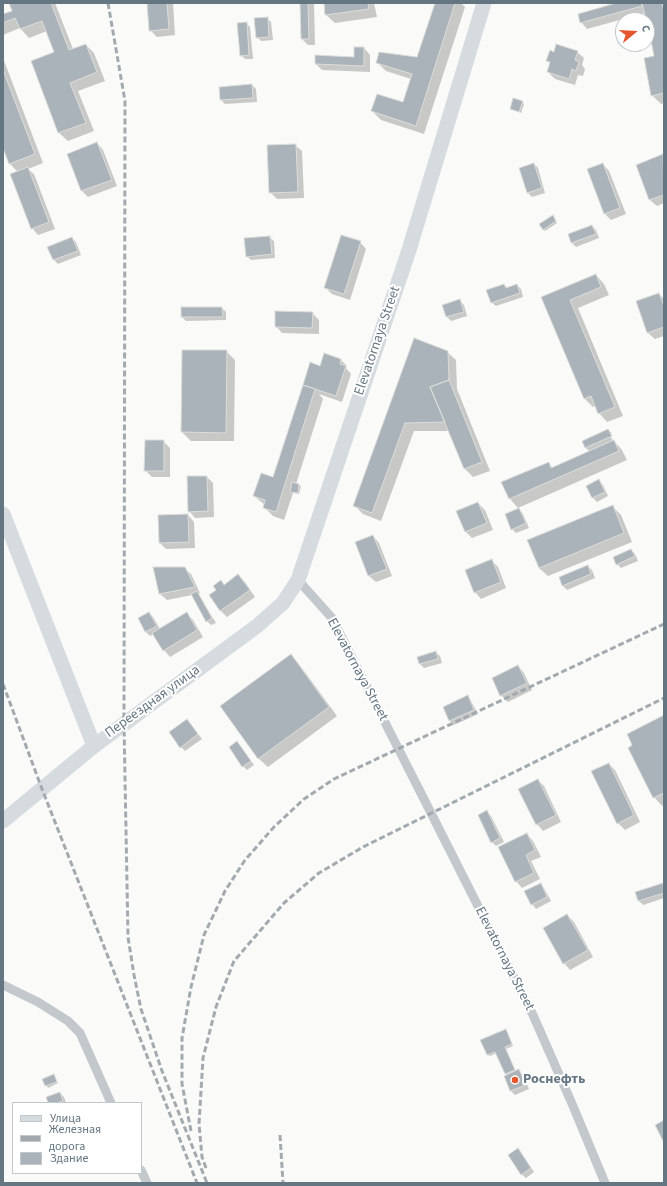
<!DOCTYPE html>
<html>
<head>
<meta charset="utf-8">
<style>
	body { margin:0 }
	#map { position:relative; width:667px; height:1186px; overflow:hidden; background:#fafaf8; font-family:"Source Sans 3",sans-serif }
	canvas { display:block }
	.frame { position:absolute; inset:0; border:4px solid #657683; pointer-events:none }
	.legend { position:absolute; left:12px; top:1102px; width:130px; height:72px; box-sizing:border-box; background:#fff; border:1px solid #c1c8cd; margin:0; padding:5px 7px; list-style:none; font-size:12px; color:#657683 }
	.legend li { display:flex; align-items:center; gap:8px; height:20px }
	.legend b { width:20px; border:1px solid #c1c8cd }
	.north { position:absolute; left:615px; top:12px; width:40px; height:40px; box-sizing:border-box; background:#fff; border:1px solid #c1c8cd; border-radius:50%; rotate:72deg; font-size:11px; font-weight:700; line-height:16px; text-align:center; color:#657683 }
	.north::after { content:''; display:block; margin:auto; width:14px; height:18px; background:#e4572e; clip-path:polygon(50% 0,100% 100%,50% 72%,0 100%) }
</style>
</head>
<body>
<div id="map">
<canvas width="667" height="1186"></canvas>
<div class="frame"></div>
<ul class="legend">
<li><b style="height:5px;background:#d6dbdf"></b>Улица</li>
<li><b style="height:5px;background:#a2aab0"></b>Железная дорога</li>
<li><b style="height:11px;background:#aab3b9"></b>Здание</li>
</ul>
<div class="north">С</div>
</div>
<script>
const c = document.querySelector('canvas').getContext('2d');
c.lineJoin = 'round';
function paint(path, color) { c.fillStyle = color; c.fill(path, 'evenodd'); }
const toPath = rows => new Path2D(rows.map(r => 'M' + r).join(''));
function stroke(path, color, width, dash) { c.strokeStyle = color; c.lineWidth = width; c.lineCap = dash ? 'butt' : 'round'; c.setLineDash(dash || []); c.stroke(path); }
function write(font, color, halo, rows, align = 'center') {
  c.font = font + ' "Source Sans 3",sans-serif'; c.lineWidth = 4; c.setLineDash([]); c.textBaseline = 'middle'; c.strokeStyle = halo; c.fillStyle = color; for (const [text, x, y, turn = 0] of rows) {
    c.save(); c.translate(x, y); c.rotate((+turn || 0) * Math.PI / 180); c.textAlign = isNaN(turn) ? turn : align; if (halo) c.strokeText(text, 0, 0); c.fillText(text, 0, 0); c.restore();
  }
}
paint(toPath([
	[10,3,55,3,73,49,86,45,94,53,105,81,78,91,94,131,68,141,59,133,32,61,56,52,47,31,29,38,20,28,3,35,3,15,13,11],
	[148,3,173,3,175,35,157,37,150,30],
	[301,3,314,3,315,45,308,45,302,39],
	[325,3,374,3,377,17,335,23,326,15],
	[436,3,461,3,465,7,424,134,381,120,372,111,403,103,411,79,386,71,377,62,418,58],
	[620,3,664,3,664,103,661,104,652,95,655,57,645,13,587,29,581,22],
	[267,18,271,22,273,40,261,41,257,37],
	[246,23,250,27,253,59,245,59,241,55],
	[355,48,364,48,370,55,370,72,322,70,316,64,355,58],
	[577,52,584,58,582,65,585,69,583,76,578,75,575,85,555,79,548,72,551,64,548,61,554,53],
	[3,58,43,163,28,169,34,174,55,229,38,235,32,228,18,172,10,164,3,145],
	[252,85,256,89,257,102,225,104,221,100,220,88],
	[522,102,524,104,521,113,511,108],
	[97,143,103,150,117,186,88,197,82,191,68,155],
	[295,145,302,151,304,198,277,199,270,192],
	[663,156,664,157,664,203,657,206,650,200,637,166],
	[534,164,538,168,545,193,532,197,528,193],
	[603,164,609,171,626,214,611,220,604,213],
	[554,218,557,223,545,231,544,229],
	[592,226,596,230,599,238,576,247,572,243,569,235],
	[269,237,274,241,275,258,251,260,247,256],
	[72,238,76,242,81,255,58,264,54,260,49,247],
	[360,242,366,249,350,300,332,294,325,287],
	[596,275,604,284,609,295,578,308,623,416,607,422,599,413,596,406,593,407,585,399,543,297],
	[504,285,508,288,517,285,521,289,523,297,496,306,491,302],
	[659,294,664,299,664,336,655,339,648,333,637,302],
	[460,301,464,305,467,316,451,321,447,317,444,306],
	[222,308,226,312,226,320,186,321,182,317],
	[312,313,319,320,319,334,282,333,276,326],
	[183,351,226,351,235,360,234,441,191,441,182,432],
	[447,352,456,360,457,389,490,471,473,477,465,469,449,431,414,431,381,521,363,514,354,505],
	[341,360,347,366,346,368,351,374,342,402,319,394,323,399,296,484,301,486,299,494,293,493,284,520,273,516,264,507,265,505,254,496,274,478,320,367],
	[608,430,612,433,609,433,613,441,615,440,612,434,615,440,614,441,622,450,627,460,518,508,510,499,503,483,548,463,553,468,590,452,586,448,583,441],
	[163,441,170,448,170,477,152,477,145,470],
	[207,477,213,483,214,517,195,518,189,511],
	[599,481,603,485,608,496,597,502,593,498,588,486],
	[478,503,485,510,493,530,472,538,466,532],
	[612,506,621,515,632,542,548,576,539,568],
	[519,509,523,514,529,528,516,533,512,529],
	[188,515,194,522,195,548,166,549,160,543,159,516],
	[373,536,379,543,392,576,376,582,369,576,356,543],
	[631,550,635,554,638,561,621,568,617,564],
	[491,560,498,567,506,588,481,599,475,592],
	[587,566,592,570,595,578,567,590,563,586,560,578],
	[154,568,184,568,191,574,200,593,198,594,216,623,211,625,207,621,192,595,167,600,160,594],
	[238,576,245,582,255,597,227,617,221,611,210,596,217,590,221,582,225,585],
	[149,613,153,617,160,629,187,614,193,620,203,637,170,657,164,650,154,634,150,636,146,632,139,618],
	[435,652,440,656,442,663,424,668,420,664,418,658],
	[290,655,299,664,337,716,268,767,259,759,221,706],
	[518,666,524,673,532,690,508,702,501,695],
	[467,696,471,701,478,714,454,725,450,721],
	[664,716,664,805,662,806,654,797],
	[187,720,202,739,185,751,181,747],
	[237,742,254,765,247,770,243,766],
	[609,764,615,770,640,822,625,830,618,823],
	[538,780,544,786,561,822,543,831,537,824],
	[487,812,491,816,504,842,496,846,492,842],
	[527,834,533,841,541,857,531,861,540,879,522,888,516,881],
	[540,884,544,888,551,901,536,909,532,904],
	[663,884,664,898,643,905,639,901,636,892],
	[567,915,574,922,593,957,570,970,564,963],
	[507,1032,513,1046,506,1049,516,1072,519,1071,523,1075,529,1089,515,1095,511,1091,505,1077,507,1076,497,1053,490,1056,488,1055],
	[54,1075,58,1083,48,1088,43,1079],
	[60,1093,64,1097,66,1103,49,1103],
	[522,1154,534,1172,526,1178,521,1174]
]), '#0003');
const building = toPath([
	[9,3,51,3,69,50,86,44,97,72,70,83,86,123,58,133,31,61,54,52,42,21,20,29,15,18,3,23,3,14,12,11,9,3],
	[147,3,167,3,169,29,149,31,147,3],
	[300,3,308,3,309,39,301,39,300,3],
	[324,3,368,3,369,9,325,15,324,3],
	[435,3,455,3,416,126,371,111,377,94,403,102,412,74,376,63,379,52,417,57,435,3],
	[616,3,641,3,642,6,580,23,578,14,616,3],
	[642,3,662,3,664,11,664,93,651,96,644,58,654,56,647,20,646,20,642,3],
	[268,17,269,37,256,38,254,18,268,17],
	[247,22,249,55,240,56,237,23,247,22],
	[556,44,578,51,575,60,579,62,576,71,572,69,569,79,547,72,550,62,546,61,550,50,554,52,556,44],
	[354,47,364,47,364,66,315,64,315,55,354,57,354,47],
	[3,70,35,154,9,164,3,148,3,70],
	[252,84,253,98,220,100,219,87,252,84],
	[513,98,523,101,519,112,510,109,513,98],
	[97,142,112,180,81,191,67,154,97,142],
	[296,144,298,192,269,193,267,145,296,144],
	[663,154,664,195,649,200,636,165,663,154],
	[534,163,542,188,527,193,519,168,534,163],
	[603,163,620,208,604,214,587,169,603,163],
	[28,167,49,222,31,229,10,174,28,167],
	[553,215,556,221,543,230,539,224,553,215],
	[592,225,596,234,571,243,568,234,592,225],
	[341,235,361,241,344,294,324,288,341,235],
	[270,236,272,254,246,257,244,238,270,236],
	[72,237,78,251,53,260,47,247,72,237],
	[596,274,601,287,570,300,615,407,598,414,591,396,584,399,541,297,596,274],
	[504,284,506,288,517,284,520,293,491,303,486,290,504,284],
	[659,293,664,306,664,327,647,333,636,301,659,293],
	[460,299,464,312,446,317,442,305,460,299],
	[181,307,222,307,223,317,181,317,181,307],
	[275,311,313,312,312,328,275,327,275,311],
	[414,338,448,351,449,380,430,387,445,422,405,423,372,513,353,506,414,338],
	[182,350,227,350,226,433,181,432,182,350],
	[324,353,341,359,340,364,346,366,336,396,303,385,310,362,320,366,324,353],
	[449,380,482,462,464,469,430,387,449,380],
	[303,385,315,389,276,512,263,508,265,500,253,496,261,473,273,477,303,385],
	[608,429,612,436,585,448,582,441,608,429],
	[145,440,164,440,164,471,144,471,145,440],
	[614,440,619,451,509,499,501,482,549,462,551,468,614,440],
	[187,476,207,476,208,511,188,512,187,476],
	[599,479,605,492,592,498,586,486,599,479],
	[292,482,299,484,298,493,290,492,292,482],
	[478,502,487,523,465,532,456,511,478,502],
	[613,505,624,533,539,568,527,540,613,505],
	[519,508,526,523,511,530,505,514,519,508],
	[188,514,189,542,159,543,158,515,188,514],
	[373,535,387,569,368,576,355,542,373,535],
	[631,549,635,556,616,565,613,557,631,549],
	[492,559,501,582,474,593,465,570,492,559],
	[588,565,591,574,562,586,559,577,588,565],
	[153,567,185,567,195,587,159,594,153,567],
	[238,574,250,590,220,611,209,595,216,590,213,586,221,580,224,585,238,574],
	[197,591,212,618,206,622,191,594,197,591],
	[149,612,157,626,145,632,138,618,149,612],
	[187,612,197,630,163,651,152,633,187,612],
	[436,651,438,659,419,664,417,657,436,651],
	[291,654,329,707,258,759,220,706,291,654],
	[518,665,527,683,500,696,492,678,518,665],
	[468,695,474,710,449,721,443,707,468,695],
	[664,715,664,793,653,798,628,748,632,745,627,734,664,715],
	[187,719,198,734,180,748,169,732,187,719],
	[237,741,251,761,242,767,229,747,237,741],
	[609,763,634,815,617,824,591,771,609,763],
	[538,779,556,815,536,825,518,789,538,779],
	[487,810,500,838,491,843,478,815,487,810],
	[527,833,535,850,526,855,534,873,515,882,498,847,527,833],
	[541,883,547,897,531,905,524,891,541,883],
	[663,883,664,893,638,901,635,892,663,883],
	[567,914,588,950,563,964,543,928,567,914],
	[506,1029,512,1044,505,1047,515,1070,505,1074,495,1052,487,1055,480,1040,506,1029],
	[519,1069,526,1085,510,1091,504,1076,519,1069],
	[54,1074,57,1082,45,1086,42,1079,54,1074],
	[60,1092,63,1101,56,1103,48,1103,46,1097,60,1092],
	[664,1120,664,1143,655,1125,664,1120],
	[518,1148,531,1168,521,1175,508,1155,518,1148]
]);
paint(building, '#aab3b9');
stroke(building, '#dcdcda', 1);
stroke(toPath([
	[298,580,332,618,431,813,533,1015,573,1106,605,1183],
	[3,985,38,1002,68,1021,80,1033,111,1103],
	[141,1170,147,1183]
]), '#c3c8cc', 9);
stroke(toPath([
	[3,514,94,746],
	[3,821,94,746,257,626,283,603,298,580,409,250,484,3]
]), '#d6dbdf', 15);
stroke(toPath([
	[108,3,125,101,124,724,128,937,134,975,141,1009,162,1071,207,1183],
	[3,684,42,789,197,1183],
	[191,1131,182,1084,182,1038,191,987,204,935,225,891,245,860,274,827,304,799,334,779,664,624],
	[280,1135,283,1183],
	[206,1168,202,1157,199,1124,203,1058,216,1007,234,961,284,903,319,873,363,847,664,698]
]), '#a2aab0', 3, [6, 3]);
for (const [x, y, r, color] of [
	[515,1080,4,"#e4572e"]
]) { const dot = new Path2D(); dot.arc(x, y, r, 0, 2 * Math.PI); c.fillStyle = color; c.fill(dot); stroke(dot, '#fff', 1.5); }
write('14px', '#657683', '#fff', [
	["Elevatornaya Street",378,341,-71],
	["Elevatornaya Street",357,670,62],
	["Переездная улица",153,702,-36],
	["Elevatornaya Street",504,959,63]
]);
write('bold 14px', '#657683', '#fff', [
	["Роснефть",523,1080]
], 'left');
</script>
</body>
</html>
